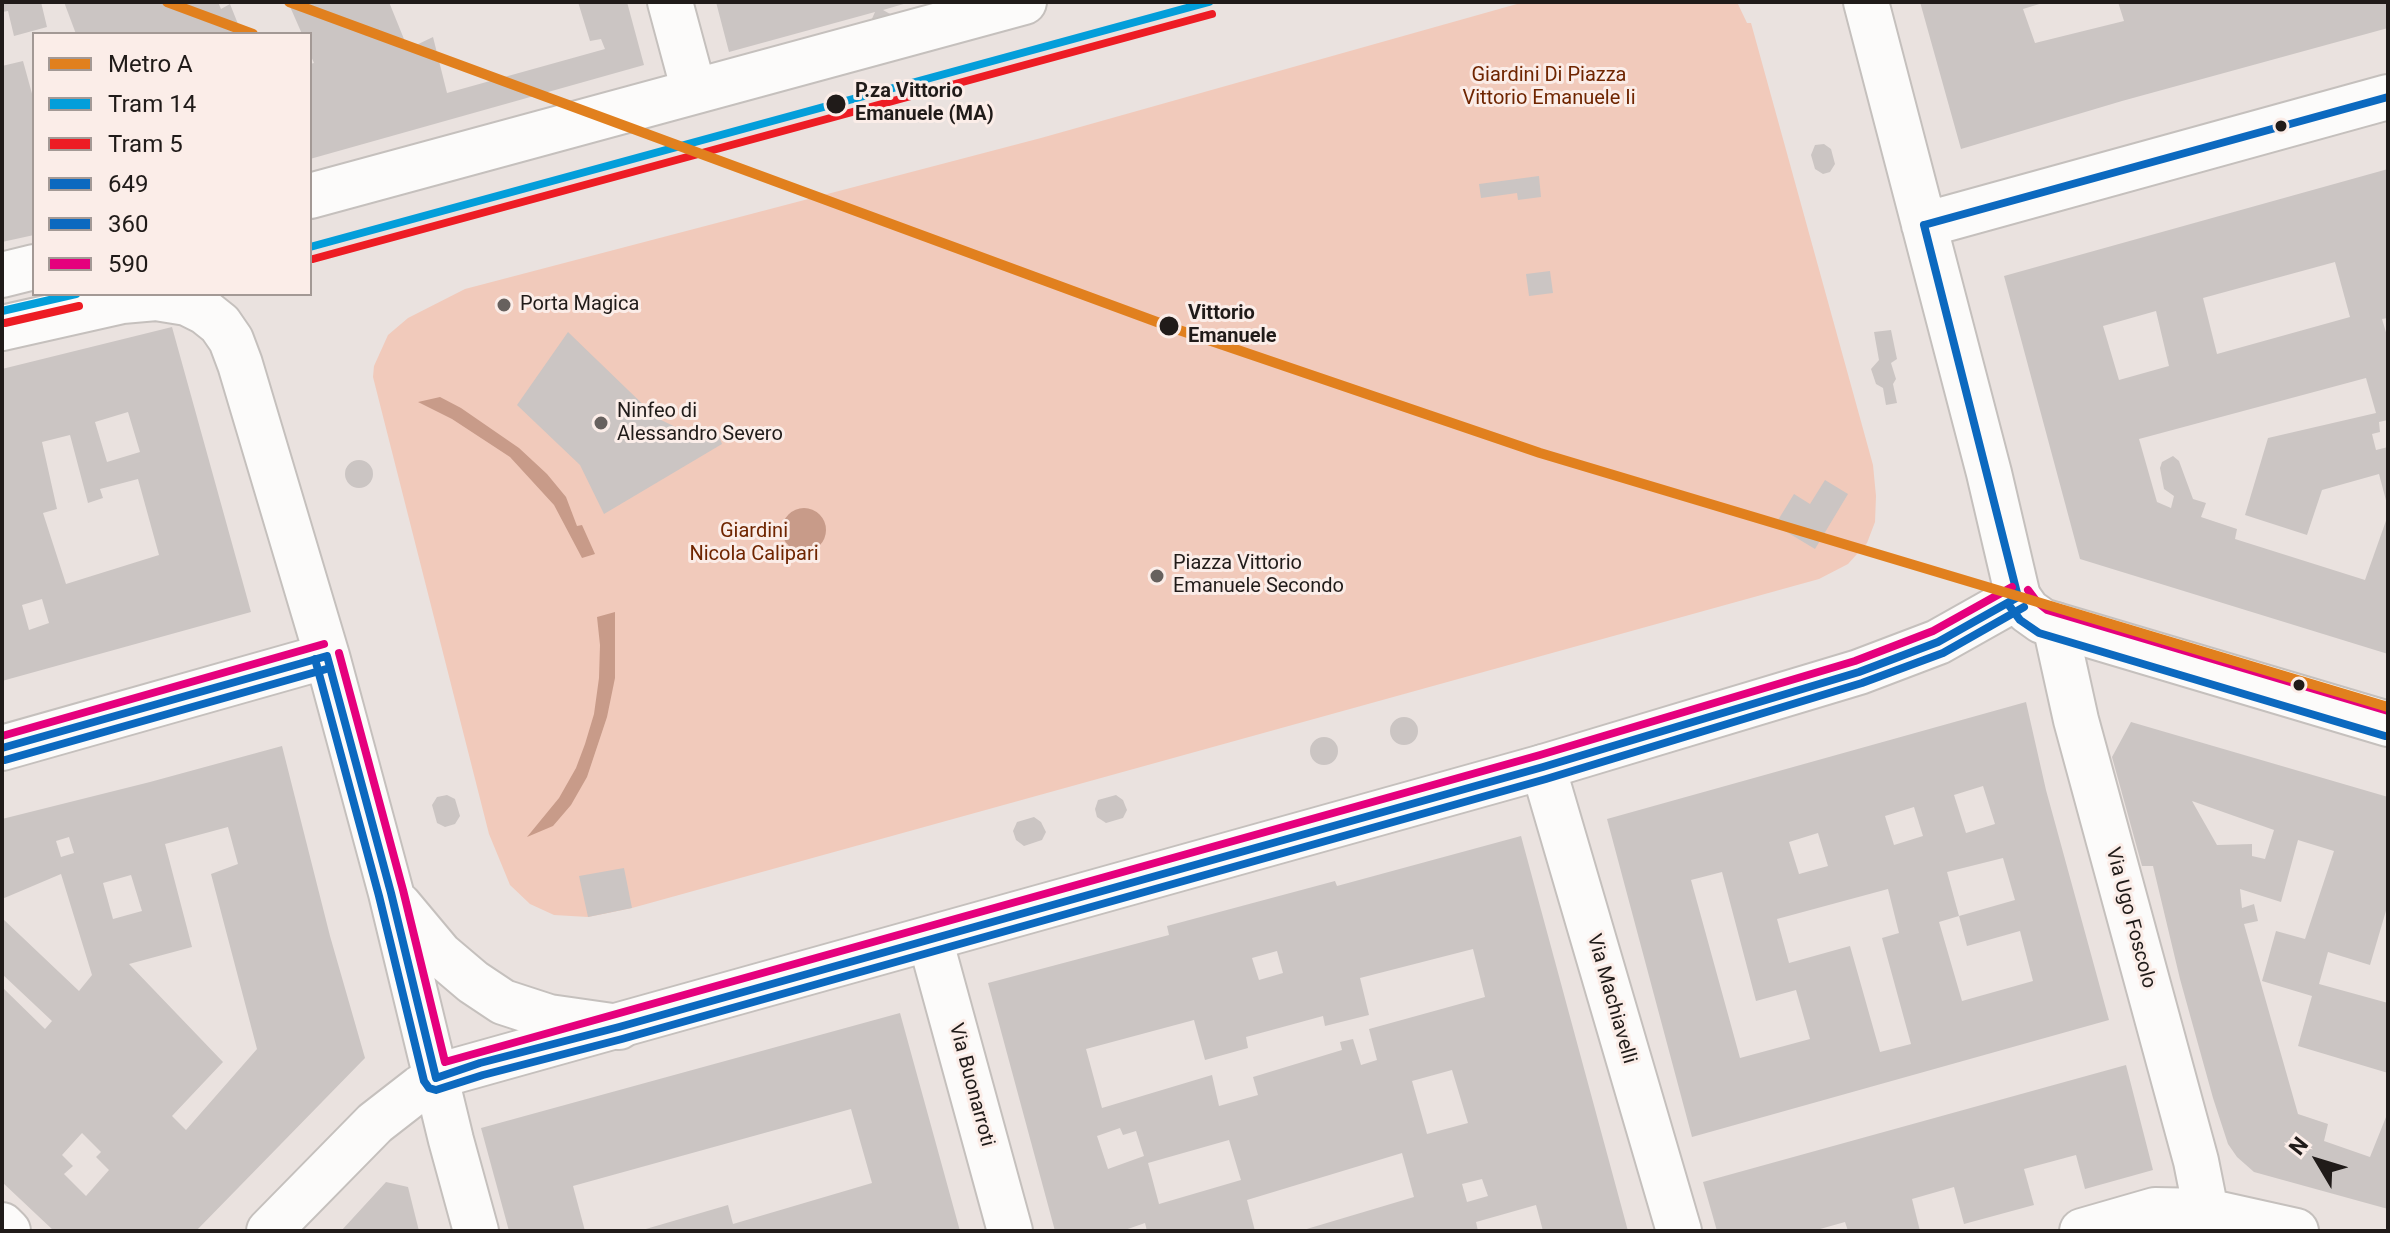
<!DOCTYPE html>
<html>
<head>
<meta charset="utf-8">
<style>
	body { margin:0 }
	#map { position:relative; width:2390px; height:1233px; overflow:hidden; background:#eae2df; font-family:Roboto,sans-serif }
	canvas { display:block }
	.frame { position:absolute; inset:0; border:4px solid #201b19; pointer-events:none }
	.legend { position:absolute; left:32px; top:32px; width:280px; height:264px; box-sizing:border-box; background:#fbede8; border:2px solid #a39995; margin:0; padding:10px 14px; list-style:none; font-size:24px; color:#201b19 }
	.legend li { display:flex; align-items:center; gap:16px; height:40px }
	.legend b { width:40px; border:2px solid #a39995 }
	.north { position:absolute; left:2278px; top:1121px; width:80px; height:80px; -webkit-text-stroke:6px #fbede8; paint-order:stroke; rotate:308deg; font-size:22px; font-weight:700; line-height:32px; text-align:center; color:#201b19 }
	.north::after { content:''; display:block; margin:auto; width:28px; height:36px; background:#201b19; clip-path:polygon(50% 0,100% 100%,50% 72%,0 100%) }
</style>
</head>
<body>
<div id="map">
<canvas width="2390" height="1233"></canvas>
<div class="frame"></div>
<ul class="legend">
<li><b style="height:10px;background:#e1801e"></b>Metro A</li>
<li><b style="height:10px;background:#039eda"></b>Tram 14</li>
<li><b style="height:10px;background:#ed1c24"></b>Tram 5</li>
<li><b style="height:10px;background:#0c69bf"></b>649</li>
<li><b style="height:10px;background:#0c69bf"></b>360</li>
<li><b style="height:10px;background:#e5007d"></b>590</li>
</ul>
<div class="north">N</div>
</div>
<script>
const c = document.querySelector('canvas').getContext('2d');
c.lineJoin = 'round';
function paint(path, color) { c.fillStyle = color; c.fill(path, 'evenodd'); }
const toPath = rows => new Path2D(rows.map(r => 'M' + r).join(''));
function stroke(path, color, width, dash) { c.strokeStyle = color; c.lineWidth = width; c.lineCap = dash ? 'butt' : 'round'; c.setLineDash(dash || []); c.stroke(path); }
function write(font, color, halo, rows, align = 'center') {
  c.font = font + ' Roboto,sans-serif'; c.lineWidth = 6; c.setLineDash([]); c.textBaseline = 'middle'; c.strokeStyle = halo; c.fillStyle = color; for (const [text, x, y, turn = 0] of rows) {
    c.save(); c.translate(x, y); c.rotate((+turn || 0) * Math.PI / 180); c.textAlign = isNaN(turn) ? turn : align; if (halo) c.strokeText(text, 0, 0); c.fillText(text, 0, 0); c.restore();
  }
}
paint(toPath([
	[1524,2,1737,2,1747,23,1751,23,1873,465,1876,496,1875,522,1867,543,1848,564,1819,579,632,908,588,917,554,915,530,904,510,885,489,834,373,377,374,366,388,335,408,318,465,289,1041,138]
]), '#f1cabb');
paint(toPath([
	[440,397,461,408,519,448,547,474,566,497,577,526,582,525,595,554,582,558,554,505,510,457,452,419,418,402],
	'782 530a22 22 0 1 1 44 0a22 22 0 1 1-44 0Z',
	[615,612,615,678,607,717,587,777,571,805,553,826,527,837,559,798,576,768,585,744,594,714,599,678,600,645,597,617]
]), '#c89b89');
paint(toPath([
	[2,2,41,2,47,27,14,36,8,11,2,12],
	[64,2,218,2,221,9,230,4,242,34,76,34],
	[288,2,389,2,408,49,433,37,447,93,605,49,601,39,590,41,578,2,627,2,644,65,310,159,310,64,314,63,310,54,310,34,302,34],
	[716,2,907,2,907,3,883,10,892,15,895,26,873,30,871,21,875,12,729,52],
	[1920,2,2046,2,2023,9,2035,43,2124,21,2118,2,2388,2,2388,28,2122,101,1961,149],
	[23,61,34,101,34,235,2,242,2,66],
	[1824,144,1831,149,1835,164,1830,172,1823,174,1815,169,1811,155,1815,145],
	[2388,169,2388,318,2382,319,2388,339,2388,420,2379,422,2380,432,2372,434,2376,450,2388,447,2388,508,2379,474,2322,490,2307,535,2245,515,2268,438,2376,413,2366,378,2139,439,2157,502,2171,508,2174,496,2164,489,2160,468,2162,462,2173,456,2179,461,2193,499,2206,503,2201,517,2237,529,2235,539,2365,580,2388,515,2388,654,2080,559,2004,276],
	[2335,262,2350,317,2217,354,2203,298],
	[2156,311,2169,366,2119,380,2103,326],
	[1539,176,1541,197,1518,200,1517,193,1481,198,1479,184],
	[1550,271,1553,293,1529,296,1526,274],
	[172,327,251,612,2,681,2,369],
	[128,412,140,452,107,462,95,422],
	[70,435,88,503,103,498,100,489,138,479,159,555,66,584,43,513,57,509,42,442],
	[42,599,49,623,29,630,22,605],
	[1891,330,1897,359,1891,363,1896,379,1893,384,1897,403,1886,405,1883,388,1876,384,1871,369,1879,360,1874,332],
	[568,332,657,418,688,433,716,428,722,444,604,514,580,465,517,405],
	'345 474a14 14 0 1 1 28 0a14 14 0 1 1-28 0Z',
	[1825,480,1848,494,1815,549,1775,525,1794,494,1810,504],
	[2026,702,2046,790,2109,1020,1692,1137,1607,819],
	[1983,786,1995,824,1966,833,1954,795],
	[1914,807,1923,836,1894,845,1885,816],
	[1818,833,1828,866,1799,874,1789,842],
	[2003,858,2015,900,1959,916,1967,946,2020,931,2033,981,1962,1001,1939,922,1959,916,1947,872],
	[1722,872,1756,1001,1796,990,1810,1039,1740,1058,1691,880],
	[1888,889,1899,933,1882,938,1911,1044,1880,1052,1850,946,1789,963,1777,919],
	'1390 731a14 14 0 1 1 28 0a14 14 0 1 1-28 0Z',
	[2131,722,2388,797,2388,904,2370,965,2328,952,2319,984,2388,1003,2388,1073,2298,1046,2312,996,2262,981,2276,931,2305,939,2334,851,2298,840,2281,902,2240,889,2242,908,2254,904,2258,921,2244,924,2298,1114,2328,1124,2324,1141,2370,1157,2388,1112,2388,1209,2254,1172,2237,1157,2228,1144,2213,1098,2180,979,2153,866,2142,866,2112,757],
	[2192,801,2274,830,2265,859,2252,856,2252,844,2217,845],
	'1310 751a14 14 0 1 1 28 0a14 14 0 1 1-28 0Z',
	[282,746,330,936,365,1058,196,1231,54,1231,2,1182,2,987,45,1029,52,1021,2,974,2,918,79,991,92,975,61,874,2,899,2,819,150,782],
	[228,827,238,864,211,874,257,1049,186,1130,172,1116,223,1062,129,964,192,947,165,844],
	[69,837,74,853,61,857,56,841],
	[131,875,142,911,113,919,103,883],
	[82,1133,101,1152,96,1157,109,1170,86,1196,64,1174,73,1166,62,1155],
	[447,795,455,799,460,816,455,824,445,827,437,823,432,805,437,797],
	[1116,795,1123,800,1127,810,1123,818,1106,823,1097,817,1095,809,1098,800],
	[1034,817,1041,822,1046,832,1042,840,1024,846,1016,840,1013,831,1017,822],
	[1521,836,1628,1231,1543,1231,1536,1205,1476,1222,1478,1231,1300,1231,1414,1197,1402,1153,1247,1200,1255,1231,1147,1231,1145,1223,1122,1231,1055,1231,988,983,1169,935,1167,926,1335,881,1337,886],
	[1473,949,1485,997,1369,1029,1377,1060,1361,1065,1353,1039,1340,1042,1342,1050,1253,1077,1258,1095,1219,1106,1212,1075,1102,1108,1086,1049,1194,1020,1205,1060,1248,1048,1246,1037,1323,1016,1325,1026,1369,1015,1360,978],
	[1277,951,1283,973,1259,980,1252,958],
	[1452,1070,1468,1123,1427,1134,1412,1081],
	[1120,1128,1123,1135,1136,1131,1144,1156,1108,1169,1097,1136],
	[1229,1140,1241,1180,1159,1204,1148,1163],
	[1482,1179,1488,1196,1467,1202,1462,1184],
	[624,868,632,908,588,917,579,876],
	[900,1013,960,1231,639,1231,728,1205,733,1224,872,1183,851,1109,573,1186,585,1231,509,1231,481,1128],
	[2126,1065,2153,1170,2085,1189,2076,1155,2024,1169,2034,1205,1964,1224,1954,1187,1912,1199,1920,1231,1848,1231,1845,1222,1813,1231,1717,1231,1703,1182],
	[386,1182,408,1187,419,1231,341,1231]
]), '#cbc5c3');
const minor = toPath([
	[670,2,694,91],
	[1866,2,1989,473,2018,597],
	[310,196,1024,2],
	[1924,225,2388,97],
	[2,275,34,267],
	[2,328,122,301,156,298,187,303,205,312,220,324,231,340,240,364,327,656,391,893,451,1140,476,1231],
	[2055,625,2076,720,2196,1161,2206,1211,2201,1231],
	[2,748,327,656],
	[1543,767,1679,1231],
	[399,905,440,954,473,982,503,1002,549,1017,619,1027],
	[930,939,1010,1231],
	[2,1225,8,1231],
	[2082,1231,2155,1210,2206,1211,2296,1231]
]);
const major = toPath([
	[269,1231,375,1123,420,1088,436,1078,451,1072,1543,767,1859,672,1938,642,2018,597,2028,611,2042,621,2388,724]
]);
stroke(minor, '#c5c0bd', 48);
stroke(major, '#c5c0bd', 48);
stroke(minor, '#fcfbfa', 44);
stroke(major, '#fcfbfa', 44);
stroke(toPath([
	[1924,225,2388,97],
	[1924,225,2018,597],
	[327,656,391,893,436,1078,480,1063,619,1027,1543,767,1859,672,1938,642,2018,597],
	[2,748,327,656]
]), '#0c69bf', 8);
stroke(toPath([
	[2008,604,2020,620,2039,633,2385,736],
	[315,659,379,896,424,1081,429,1088,436,1090,483,1075,622,1039,1546,779,1862,683,1943,653,2024,607],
	[5,760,330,668]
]), '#0c69bf', 8);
stroke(toPath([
	[2028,590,2037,602,2047,610,2388,711],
	[339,653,403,890,445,1062,1540,755,1855,661,1933,631,2012,587],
	[2,736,324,644]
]), '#e5007d', 8);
stroke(toPath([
	[310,247,1209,2],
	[2,311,76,294]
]), '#039eda', 8);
stroke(toPath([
	[313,259,1212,14],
	[5,323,79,306]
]), '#ed1c24', 8);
stroke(toPath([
	[167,2,253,34],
	[289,2,1176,329,1540,453,2388,707]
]), '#e1801e', 10);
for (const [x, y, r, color] of [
	[836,104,11,"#201b19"],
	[2281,126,7,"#201b19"],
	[504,305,8,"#67615e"],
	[1169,326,11,"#201b19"],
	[601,423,8,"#67615e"],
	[1157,576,8,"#67615e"],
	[2299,685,7,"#201b19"]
]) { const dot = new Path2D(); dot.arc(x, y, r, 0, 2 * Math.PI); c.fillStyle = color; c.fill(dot); stroke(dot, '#fbede8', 3); }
write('20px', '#6f2500', '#fbede8', [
	["Giardini Di Piazza",1549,76],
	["Vittorio Emanuele Ii",1549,99],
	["Giardini",754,532],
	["Nicola Calipari",754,555]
]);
write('bold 20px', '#201b19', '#fbede8', [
	["P.za Vittorio",855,92],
	["Emanuele (MA)",855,115],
	["Vittorio",1188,314],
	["Emanuele",1188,337]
], 'left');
write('20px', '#201b19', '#fbede8', [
	["Porta Magica",520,305],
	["Ninfeo di",617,412],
	["Alessandro Severo",617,435],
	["Piazza Vittorio",1173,564],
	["Emanuele Secondo",1173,587]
], 'left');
write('20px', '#201b19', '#fbede8', [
	["Via Ugo Foscolo",2130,918,75],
	["Via Machiavelli",1611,999,74],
	["Via Buonarroti",971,1085,75]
]);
</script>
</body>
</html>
